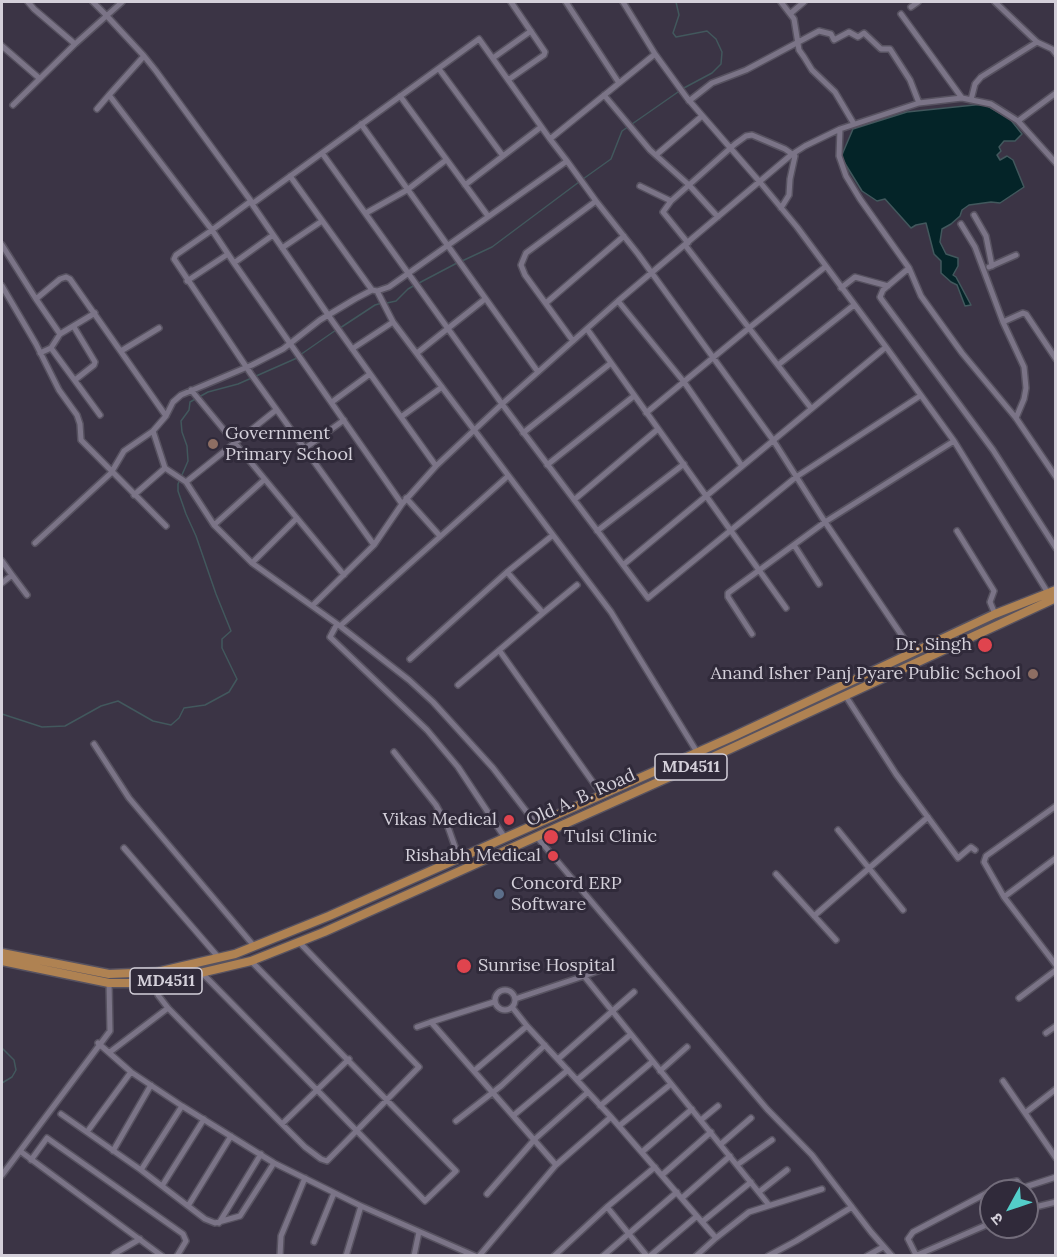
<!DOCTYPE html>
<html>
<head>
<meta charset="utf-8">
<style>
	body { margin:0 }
	#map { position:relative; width:1057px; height:1257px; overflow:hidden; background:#3b3445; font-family:Lora,"Noto Sans Devanagari",serif }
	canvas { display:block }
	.frame { position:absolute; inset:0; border:3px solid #d4d0da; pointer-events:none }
	.north { position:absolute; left:979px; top:1179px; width:60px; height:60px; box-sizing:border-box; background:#302a3a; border:2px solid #726c7a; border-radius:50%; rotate:230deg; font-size:16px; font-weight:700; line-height:24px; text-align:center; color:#d4d0da }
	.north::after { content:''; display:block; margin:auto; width:21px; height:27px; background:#53cdc9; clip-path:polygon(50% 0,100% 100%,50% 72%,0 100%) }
</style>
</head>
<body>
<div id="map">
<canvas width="1057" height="1257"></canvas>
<div class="frame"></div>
<div class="north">उ</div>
</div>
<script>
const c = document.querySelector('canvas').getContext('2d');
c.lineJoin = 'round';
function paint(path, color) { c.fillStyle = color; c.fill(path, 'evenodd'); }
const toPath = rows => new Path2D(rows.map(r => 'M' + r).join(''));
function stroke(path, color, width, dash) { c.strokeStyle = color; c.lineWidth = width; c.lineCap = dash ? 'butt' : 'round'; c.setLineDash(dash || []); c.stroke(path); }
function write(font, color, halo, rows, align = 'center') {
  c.font = font + ' Lora,serif'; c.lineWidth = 6; c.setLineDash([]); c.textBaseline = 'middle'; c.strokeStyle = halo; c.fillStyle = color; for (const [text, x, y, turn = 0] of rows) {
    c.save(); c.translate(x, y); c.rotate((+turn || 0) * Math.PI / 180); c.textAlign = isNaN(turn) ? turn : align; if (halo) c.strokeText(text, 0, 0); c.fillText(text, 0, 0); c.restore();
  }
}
const water = toPath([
	[984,104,1010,119,1022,134,1015,141,1004,141,999,147,1001,151,997,155,1000,160,1007,156,1013,160,1024,187,1000,203,991,202,969,205,962,210,960,216,951,224,942,229,940,242,946,254,958,258,958,266,953,275,956,277,971,305,965,306,957,285,951,282,941,273,941,261,934,254,926,223,916,225,911,228,885,199,877,201,862,191,841,157,853,129,907,112,984,104]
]);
paint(water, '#042428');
stroke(water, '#42585d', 1.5);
stroke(toPath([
	[676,2,679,15,673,33,676,37,707,31,716,39,722,52,721,64,712,73,682,89],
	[583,179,611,159,622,131,678,92],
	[462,261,492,247,579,182],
	[419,283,457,263],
	[387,303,396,301,408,289,415,285],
	[340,328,375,305,382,303],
	[300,355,336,330],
	[2,714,42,727,65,726,101,706,118,701,153,721,171,725,179,718,184,708,205,705,229,692,237,679,222,648,222,639,231,631,216,594,196,536,186,514,178,491,178,484,188,461,187,446,182,432,181,421,189,410,190,402,208,392,238,384,297,358],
	[2,1048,14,1060,16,1070,12,1077,2,1083]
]), '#42585d', 1.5);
const minor = toPath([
	[28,2,34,9,75,44],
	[93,2,106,15,144,56,156,71,251,201,212,230,109,95,144,56],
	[566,2,619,83],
	[623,2,655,54],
	[781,2,794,19,799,50,804,57,812,70,835,92,854,124],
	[995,2,1037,42,1052,49,1056,54],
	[911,7,918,2],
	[791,13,804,2],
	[901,14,962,98],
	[2,46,39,78],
	[493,58,531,31],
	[439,69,503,156],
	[508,80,544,55,545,52,511,2],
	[604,95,650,150,689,185,671,201,663,212,688,243],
	[400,96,488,216],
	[971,100,975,84,981,77,1037,42],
	[689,101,712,83,746,70,819,31,831,34,834,40,849,32,858,37,864,33,881,49,890,49,910,80,919,103],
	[13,105,75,44,122,2],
	[97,109,109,95],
	[1018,121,1056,93],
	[361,124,538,372],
	[550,139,479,39,322,153,502,404,648,598,796,477,920,396],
	[322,153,252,204,333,322,436,466],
	[656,155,702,116],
	[567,161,550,139,655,54,687,98,759,181,797,227,886,347,954,441,1048,593],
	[1056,163,1018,121,991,104,962,98,919,103,840,129,839,156,846,176,860,199,909,268,883,290,880,297,882,300,993,450,1056,548],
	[290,176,372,290],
	[465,185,541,127],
	[640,186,671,201],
	[366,213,407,190,446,160],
	[974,215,986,236,992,266],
	[718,217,689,185,735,144,746,136,752,135,785,149,795,156,790,179,789,195,781,208],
	[961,224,975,247,1003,322,1024,367,1026,388,1024,399,1016,418],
	[273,235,234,263,402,504],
	[2,245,36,299,60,279,66,277,70,279,166,416],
	[685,245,749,328,825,267],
	[282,248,322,221],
	[234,263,212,230,176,255,174,259,251,374,374,545],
	[989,267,1016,255],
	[909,268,921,296,962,353,1016,418,1056,477],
	[187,281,228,254],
	[2,286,36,344,59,390,77,415,80,424,81,440,166,526],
	[841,288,855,277,888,286],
	[377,291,393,322],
	[36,299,60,334,95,313],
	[618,301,684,382,742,466],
	[546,303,624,236],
	[1003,322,1023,313,1026,314,1056,359],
	[74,327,95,362,94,365,75,380],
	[587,329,786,608],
	[573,341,525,275,521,265,526,253,596,201],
	[51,348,60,334],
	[352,349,393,322,553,535],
	[121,351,159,328],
	[40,353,51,348,100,415],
	[417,353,485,299],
	[778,365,854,305],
	[191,390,344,575],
	[332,402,370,374],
	[646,413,749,328,811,408],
	[401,417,442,387],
	[523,433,611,363],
	[304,449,344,420],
	[547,465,634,396],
	[186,482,276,410],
	[134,495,165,468],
	[406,498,440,536],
	[574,500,658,429],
	[214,525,264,480],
	[597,531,684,464],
	[957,531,994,591,990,602,995,614],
	[35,543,111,473,124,451,153,431],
	[794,545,819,584],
	[2,561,12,575,2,583],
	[252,563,297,518],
	[623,565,886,347],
	[12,575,27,595],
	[577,585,543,613,507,572,553,535,611,612,697,752],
	[312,606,374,545,402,504,436,466,502,404,618,301,791,155,805,146,840,129],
	[337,624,330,637,427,730,458,767,505,838],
	[340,626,508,476],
	[752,634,728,597,728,593,825,522,954,441],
	[499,650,602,795],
	[410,659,507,572],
	[458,685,543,613],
	[845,695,896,774,958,858,971,847,975,850],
	[94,744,129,798,254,946],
	[394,752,436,805,448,827,459,858],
	[1056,806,986,856,984,862,1004,897,1056,965],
	[536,824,493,768,433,702,409,680,340,626,252,563,214,525,186,482,165,468,153,431,166,416,173,402,181,395,252,365,283,349,320,320,355,299,372,290,377,291,389,287,567,161,596,201,638,254,773,440,825,522,913,652],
	[838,830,903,910],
	[536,836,767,1109,812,1155,871,1232,892,1256],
	[124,848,219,958],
	[776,874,836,940],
	[1004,897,1056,858],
	[814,916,928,817],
	[202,973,317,1090,349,1059],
	[584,976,611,966],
	[158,983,158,995,168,1008,282,1124,317,1090,425,1201,456,1171,251,961],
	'495 1000a10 10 0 1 1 20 0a10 10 0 1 1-20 0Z',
	[1019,998,1056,970],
	[515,999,584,976,769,1205],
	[494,1002,431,1022,556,1165],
	[417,1027,431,1022],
	[1046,1033,1056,1026],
	[98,1043,131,1072,182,1106,274,1163,361,1206,475,1256],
	[110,1052,168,1008],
	[558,1059,634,992],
	[474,1071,527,1026],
	[660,1071,687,1047],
	[577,1080,630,1035],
	[1003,1081,1056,1158],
	[600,1106,652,1062],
	[1025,1113,1056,1089],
	[61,1114,141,1170,205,1219,215,1223,240,1216,274,1163],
	[514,1115,568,1070],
	[611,1117,716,1238,749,1212,822,1189],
	[701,1120,718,1106],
	[456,1121,501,1086,545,1045],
	[282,1124,305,1147,321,1159,327,1161,419,1067,299,942],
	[619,1126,671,1084],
	[87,1132,131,1072],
	[721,1144,751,1118],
	[20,1151,162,1256],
	[113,1151,151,1085],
	[642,1152,692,1109],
	[31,1160,47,1138,183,1234,186,1241,177,1256],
	[737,1165,772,1140],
	[141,1170,182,1106],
	[2,1175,110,1031,109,982],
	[662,1175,711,1132],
	[162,1186,204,1119],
	[1022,1190,1022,1188,1056,1177],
	[759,1192,787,1170],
	[487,1194,535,1139,588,1092],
	[682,1198,730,1156],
	[188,1206,231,1136],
	[607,1207,655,1167],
	[1027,1209,1056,1202],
	[702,1222,751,1182],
	[219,1223,261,1154],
	[314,1242,334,1193],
	[114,1254,140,1239],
	[916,1255,908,1239,913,1232,1004,1184,1017,1181,1022,1188],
	[280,1256,281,1236,305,1178],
	[346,1256,361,1206],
	[414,1256,419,1232],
	[479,1256,556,1165,611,1117,527,1026,512,1007],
	[554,1256,607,1207,647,1256],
	[603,1256,677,1192],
	[650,1256,697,1216],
	[696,1256,716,1238],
	[768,1256,796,1241,852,1207],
	[867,1256,883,1247],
	[915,1256,991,1223]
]);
const primary = toPath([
	[2,953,109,974,157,972,235,954,329,916,732,737,995,614,1056,590],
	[2,961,109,983,158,983,251,961,324,932,676,774,1056,598]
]);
stroke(minor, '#575260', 8);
stroke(primary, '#575260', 11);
stroke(minor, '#7b7487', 5);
stroke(primary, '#af8252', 8);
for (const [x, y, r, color] of [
	[213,444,6,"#8d6e63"],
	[985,645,8,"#e0444e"],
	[1033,674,6,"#8d6e63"],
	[509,820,6,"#e0444e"],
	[551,837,8,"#e0444e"],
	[553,856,6,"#e0444e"],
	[499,894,6,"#5c6f8a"],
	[464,966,8,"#e0444e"]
]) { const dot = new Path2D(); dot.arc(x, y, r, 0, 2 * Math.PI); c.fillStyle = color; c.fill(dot); stroke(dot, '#302a3a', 2); }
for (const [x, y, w] of [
	[691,767,72],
	[166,981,72]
]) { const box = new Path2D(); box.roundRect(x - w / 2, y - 13, w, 26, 4.5); c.fillStyle = '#302a3a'; c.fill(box); stroke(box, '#d4d0da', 1.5); }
write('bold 16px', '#d4d0da', null, [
	["MD4511",691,767],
	["MD4511",166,981]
]);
write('18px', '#d4d0da', '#302a3a', [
	["Government",225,434],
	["Primary School",225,455],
	["Dr. Singh",972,645,"right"],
	["Anand Isher Panj Pyare Public School",1021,674,"right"],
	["Vikas Medical",497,820,"right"],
	["Tulsi Clinic",564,837],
	["Rishabh Medical",541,856,"right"],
	["Concord ERP",511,884],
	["Software",511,905],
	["Sunrise Hospital",478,966]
], 'left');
write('18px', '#d4d0da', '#302a3a', [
	["Old A. B. Road",581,798,-24]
]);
</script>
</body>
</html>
